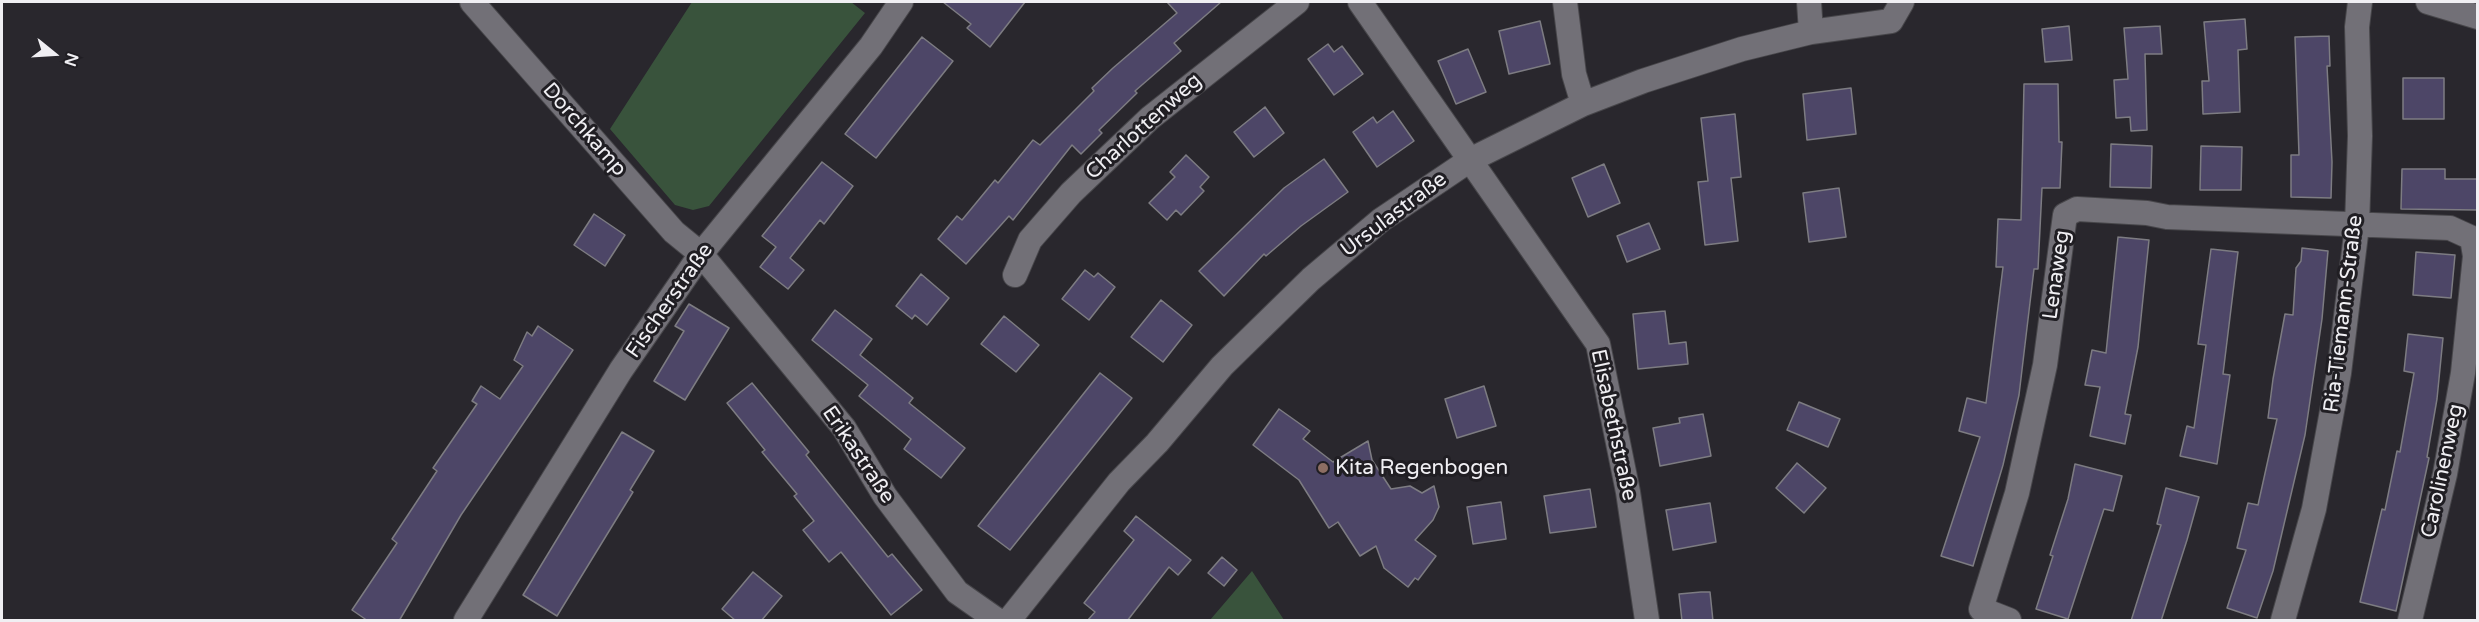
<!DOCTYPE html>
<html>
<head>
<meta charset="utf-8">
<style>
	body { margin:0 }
	#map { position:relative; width:2479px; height:622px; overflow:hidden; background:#29272d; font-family:"Varela Round",sans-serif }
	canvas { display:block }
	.frame { position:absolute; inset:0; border:3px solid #f0eff3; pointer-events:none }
	.north { position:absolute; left:24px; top:24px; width:60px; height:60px; -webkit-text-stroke:4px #201e23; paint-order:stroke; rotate:108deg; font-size:16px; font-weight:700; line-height:24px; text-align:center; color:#f0eff3 }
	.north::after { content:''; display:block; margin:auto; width:21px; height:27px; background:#f0eff3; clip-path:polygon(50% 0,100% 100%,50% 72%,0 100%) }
</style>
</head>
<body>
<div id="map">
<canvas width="2479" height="622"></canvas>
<div class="frame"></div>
<div class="north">N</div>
</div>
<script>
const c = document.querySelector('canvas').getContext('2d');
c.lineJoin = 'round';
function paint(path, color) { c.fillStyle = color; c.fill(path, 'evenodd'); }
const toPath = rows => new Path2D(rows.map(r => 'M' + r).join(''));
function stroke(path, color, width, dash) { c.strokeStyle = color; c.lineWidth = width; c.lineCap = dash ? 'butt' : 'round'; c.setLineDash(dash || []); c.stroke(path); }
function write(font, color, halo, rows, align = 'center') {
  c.font = font + ' "Varela Round",sans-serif'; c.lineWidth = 6; c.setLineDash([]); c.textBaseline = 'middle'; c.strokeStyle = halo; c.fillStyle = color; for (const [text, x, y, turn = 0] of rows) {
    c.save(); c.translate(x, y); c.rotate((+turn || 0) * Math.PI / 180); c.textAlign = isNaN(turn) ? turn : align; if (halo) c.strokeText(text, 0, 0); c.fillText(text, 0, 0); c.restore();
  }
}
paint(toPath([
	[692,2,851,2,865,13,709,206,693,210,675,205,610,129],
	[1252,571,1284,620,1210,620]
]), '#39533c');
const building = toPath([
	[943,2,1025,2,990,47,967,28,971,24,943,2],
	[1167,2,1221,2,1174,43,1181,51,1135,91,1137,93,1099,130,1102,133,1081,154,1072,145,1013,220,1009,216,966,264,938,239,957,216,962,220,995,180,998,183,1033,140,1040,145,1094,91,1092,88,1113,68,1177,13,1167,2],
	[2245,19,2247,49,2238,50,2240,112,2203,114,2202,81,2209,81,2204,22,2245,19],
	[1540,21,1550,64,1509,74,1499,31,1540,21],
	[2069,26,2072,60,2045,62,2042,29,2069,26],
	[2160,26,2162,54,2145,54,2147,130,2131,131,2130,117,2116,118,2114,80,2128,79,2124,28,2160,26],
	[2329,36,2330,66,2327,66,2332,162,2331,198,2291,197,2291,155,2299,155,2295,37,2329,36],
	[922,37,953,61,876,158,845,134,922,37],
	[1328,44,1334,52,1342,46,1363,74,1334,95,1308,59,1328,44],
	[1468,49,1486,92,1456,104,1438,61,1468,49],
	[2403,78,2444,78,2444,119,2403,119,2403,78],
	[2024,84,2058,84,2059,142,2062,142,2060,188,2042,188,2038,269,2034,269,2019,395,2003,465,1973,566,1941,556,1980,437,1959,431,1967,398,1986,403,2003,267,1996,267,1998,219,2021,220,2024,84],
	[1851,88,1856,134,1807,140,1803,94,1851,88],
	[1265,107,1284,133,1254,157,1234,132,1265,107],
	[1393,111,1414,141,1377,167,1353,132,1373,117,1377,123,1393,111],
	[1735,114,1741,177,1731,178,1738,241,1705,245,1698,182,1708,181,1701,118,1735,114],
	[2111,144,2152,146,2151,188,2110,187,2111,144],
	[2201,146,2242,147,2241,190,2200,190,2201,146],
	[1186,155,1209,177,1200,187,1204,191,1181,215,1176,210,1167,220,1149,203,1175,177,1170,172,1186,155],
	[1324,159,1348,192,1301,226,1266,256,1264,254,1224,296,1199,271,1284,188,1324,159],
	[822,162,853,186,824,224,820,220,790,258,804,270,788,289,760,267,776,247,762,236,822,162],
	[1604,164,1620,203,1588,217,1572,178,1604,164],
	[2402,169,2445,169,2445,179,2478,179,2478,210,2401,209,2402,169],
	[1839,188,1846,237,1809,242,1803,193,1839,188],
	[594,214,625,235,605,266,574,245,594,214],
	[1649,223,1660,249,1627,262,1617,236,1649,223],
	[2118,237,2149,240,2138,347,2125,414,2131,415,2125,444,2090,436,2100,387,2085,385,2092,350,2106,353,2118,237],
	[2302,248,2328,251,2322,319,2305,435,2273,571,2257,618,2227,608,2246,550,2237,548,2248,503,2258,505,2277,419,2268,418,2273,379,2285,314,2293,315,2296,268,2301,261,2302,248],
	[2211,249,2238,252,2223,374,2230,375,2217,464,2180,456,2187,426,2194,428,2206,345,2198,344,2211,249],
	[2416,252,2455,255,2451,298,2413,295,2416,252],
	[1085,270,1094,277,1098,273,1115,287,1089,320,1062,299,1085,270],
	[921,274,949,298,927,325,915,315,912,319,896,306,921,274],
	[1161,300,1192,325,1163,362,1131,337,1161,300],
	[689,304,729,328,685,400,654,381,684,331,675,326,689,304],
	[835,310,872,339,860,355,913,398,909,403,965,448,941,478,904,449,911,439,859,396,868,385,812,340,835,310],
	[1665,311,1669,344,1686,342,1688,364,1638,369,1633,314,1665,311],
	[1004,316,1039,345,1016,372,981,344,1004,316],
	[538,326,573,350,461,515,399,621,368,621,352,610,397,543,392,539,437,471,433,468,477,404,472,401,481,386,500,399,523,366,514,360,527,332,532,336,538,326],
	[2408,334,2443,338,2437,399,2427,457,2429,458,2396,611,2360,602,2382,509,2385,510,2397,451,2400,452,2414,373,2404,371,2408,334],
	[1100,373,1132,398,1010,550,978,526,1100,373],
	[752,383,809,452,806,455,888,557,892,554,922,590,891,615,841,552,829,562,803,530,814,521,794,496,797,494,762,452,765,450,727,403,752,383],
	[1484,386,1496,426,1457,438,1445,399,1484,386],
	[1799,402,1840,419,1828,447,1787,430,1799,402],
	[1279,409,1310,431,1303,439,1333,462,1368,441,1372,460,1391,489,1410,486,1422,493,1434,486,1439,507,1433,520,1415,540,1436,556,1418,580,1415,578,1408,587,1384,568,1376,546,1360,556,1338,522,1329,528,1299,480,1253,445,1279,409],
	[1703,414,1711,456,1660,466,1653,428,1680,423,1679,418,1703,414],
	[622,432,654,451,630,490,633,492,557,616,523,595,622,432],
	[1797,463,1826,488,1804,513,1776,488,1797,463],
	[2075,464,2122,476,2113,511,2104,509,2068,619,2036,609,2053,556,2050,555,2068,499,2075,464],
	[2166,488,2199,497,2187,540,2161,621,2131,621,2161,525,2157,524,2166,488],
	[1590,489,1596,527,1550,533,1544,496,1590,489],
	[1501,502,1506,539,1473,544,1467,507,1501,502],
	[1710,503,1716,542,1673,550,1666,510,1710,503],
	[1136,516,1191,560,1178,575,1169,567,1127,621,1087,621,1095,612,1084,603,1134,540,1124,531,1136,516],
	[1222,557,1237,570,1224,586,1208,573,1222,557],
	[753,572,782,596,761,621,736,621,722,609,753,572],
	[1701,592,1710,592,1713,621,1682,621,1679,594,1701,592]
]);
paint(building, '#4d4667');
stroke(building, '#7d7c82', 1.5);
const minor = toPath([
	[472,2,674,232,701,254,844,428,885,496,957,592,997,620],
	[1360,2,1598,344,1628,492,1647,620],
	[1565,2,1574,74,1583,104],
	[1809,2,1811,32],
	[2428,2,2478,17],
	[1015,275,1030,240,1071,193,1150,118,1297,2],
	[466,620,621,370,701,254,871,46,901,2],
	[1009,620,1119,482,1157,443,1222,366,1311,279,1381,220,1470,160,1583,104,1643,81,1742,49,1811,32,1891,21,1902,2],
	[2009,620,1981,609,2017,493,2045,365,2065,215,2077,209,2147,213,2167,217,2450,228,2472,238,2475,256,2463,373,2445,474,2410,620],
	[2283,620,2314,509,2339,373,2357,226,2360,136,2357,27,2360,2]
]);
stroke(minor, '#47464a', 26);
stroke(minor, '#727077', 24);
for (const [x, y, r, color] of [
	[1323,468,6,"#8d6e63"]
]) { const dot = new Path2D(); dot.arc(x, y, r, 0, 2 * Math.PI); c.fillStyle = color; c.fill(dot); stroke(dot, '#201e23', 2); }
write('21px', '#f0eff3', '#201e23', [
	["Charlottenweg",1144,127,-42],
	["Dorchkamp",584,130,49],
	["Ursulastraße",1394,215,-37],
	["Lenaweg",2057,275,-82],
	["Fischerstraße",670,301,-55],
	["Ria-Tiemann-Straße",2344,314,-83],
	["Elisabethstraße",1613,425,78],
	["Erikastraße",858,455,56],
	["Carolinenweg",2443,471,-78]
]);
write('21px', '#f0eff3', '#201e23', [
	["Kita Regenbogen",1335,468]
], 'left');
</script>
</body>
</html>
